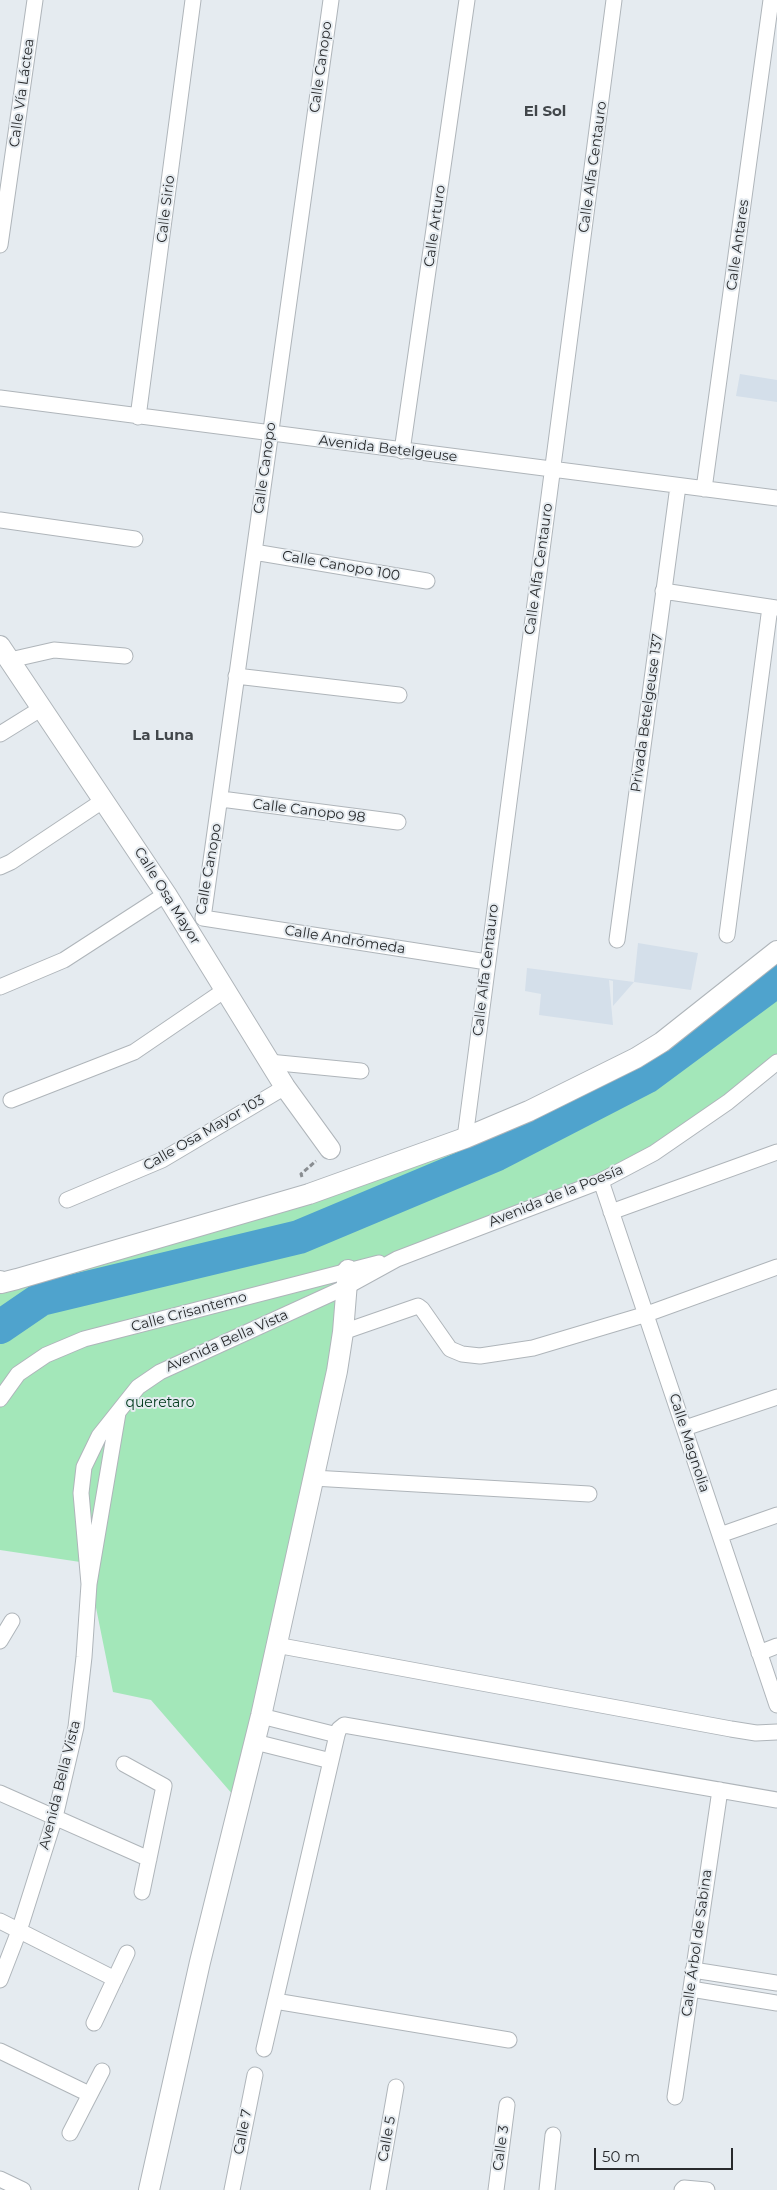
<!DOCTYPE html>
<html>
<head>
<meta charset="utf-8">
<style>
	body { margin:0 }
	#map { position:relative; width:777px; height:2190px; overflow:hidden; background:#e5ebf0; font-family:Montserrat,sans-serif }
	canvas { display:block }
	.scale { position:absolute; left:594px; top:2148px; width:139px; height:22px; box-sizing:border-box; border:2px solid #282a2c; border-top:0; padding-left:6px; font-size:15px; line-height:18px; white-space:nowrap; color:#282a2c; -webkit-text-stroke:4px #e5ebf0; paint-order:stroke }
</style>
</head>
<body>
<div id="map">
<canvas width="777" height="2190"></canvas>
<div class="scale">50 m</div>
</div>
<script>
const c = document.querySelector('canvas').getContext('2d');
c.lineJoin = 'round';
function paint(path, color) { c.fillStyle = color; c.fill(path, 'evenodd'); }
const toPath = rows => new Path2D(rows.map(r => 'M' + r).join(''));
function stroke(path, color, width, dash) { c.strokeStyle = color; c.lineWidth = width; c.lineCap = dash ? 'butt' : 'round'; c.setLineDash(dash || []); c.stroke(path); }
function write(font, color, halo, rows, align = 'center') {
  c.font = font + ' Montserrat,sans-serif'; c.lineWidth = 4; c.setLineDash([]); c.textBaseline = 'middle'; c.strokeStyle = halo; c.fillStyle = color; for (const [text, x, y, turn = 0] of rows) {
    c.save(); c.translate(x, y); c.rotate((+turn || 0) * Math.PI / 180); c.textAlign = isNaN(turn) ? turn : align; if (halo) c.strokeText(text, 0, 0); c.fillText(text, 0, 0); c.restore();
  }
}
paint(toPath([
	[740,374,777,380,777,402,736,396],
	[638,943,698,953,691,990,634,982,613,1006,613,981,609,980,613,1025,539,1015,541,994,525,991,527,968,634,982]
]), '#d4dfea');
paint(toPath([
	[777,948,777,1062,601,1181,346,1287,240,1803,151,1700,113,1692,87,1563,0,1550,0,1286,309,1194,636,1058]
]), '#a3e7b9');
stroke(toPath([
	[0,1327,41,1299,299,1237,497,1154,646,1077,777,980]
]), '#4fa3cd', 34);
const street = toPath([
	[0,245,35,0],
	[0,398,777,498],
	[138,417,193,0],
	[402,451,467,0],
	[704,489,771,0],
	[0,520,135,539],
	[254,552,427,581],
	[663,591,777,608],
	[10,660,54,650,125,656],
	[236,676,399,695],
	[0,734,42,708],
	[221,799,398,822],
	[0,867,11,862,104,800],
	[203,918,331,0],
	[203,918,487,962],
	[727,935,770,607],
	[617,940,678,486],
	[0,987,64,960,166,894],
	[269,1062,361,1071],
	[11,1100,134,1052,225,990],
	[465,1138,614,0],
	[601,1181,777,1705],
	[67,1200,162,1160,285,1087],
	[611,1212,777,1152],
	[343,1332,418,1306,422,1309,450,1349,462,1354,480,1356,533,1348,647,1314,777,1267],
	[0,1399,18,1374,46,1355,84,1339,379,1263],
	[685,1428,777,1397],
	[313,1478,589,1494],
	[720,1535,777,1515],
	[89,1584,81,1493,84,1467,99,1436,138,1387,160,1372,346,1287,397,1259,601,1181,654,1153,728,1102,777,1062],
	[0,1641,12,1621],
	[276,1645,731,1729,756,1733,777,1732],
	[759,1653,777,1646],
	[261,1716,337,1735],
	[255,1742,331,1761],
	[124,1764,164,1786,142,1892],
	[0,1793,149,1859],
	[0,1921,115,1979],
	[693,1970,777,1983],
	[0,1980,19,1931,55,1817,76,1727,84,1657,89,1584,118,1413],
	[691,1989,777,2003],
	[275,2001,509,2040],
	[94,2023,127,1953],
	[264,2049,337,1735,339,1729,344,1725,777,1800],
	[0,2051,89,2094],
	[675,2097,720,1790],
	[70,2133,102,2071],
	[0,2179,23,2190],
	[232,2190,255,2075],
	[378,2190,396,2087],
	[496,2190,507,2105],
	[547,2190,553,2135],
	[682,2190,684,2188,707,2190]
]);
const secondary = toPath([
	[0,646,166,894,285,1087,330,1149],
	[0,1281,1,1283,17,1279,309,1194,465,1138,529,1111,636,1058,662,1042,777,951],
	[149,2190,200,1962,261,1716,337,1371,343,1332,348,1270]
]);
stroke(street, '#afb5ba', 17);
stroke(secondary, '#afb5ba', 22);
stroke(toPath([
	[302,1177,301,1174,316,1161]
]), '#898d91', 3, [5, 2.5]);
stroke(street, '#fff', 15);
stroke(secondary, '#fff', 20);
write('14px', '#282a2c', '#e5ebf0', [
	["Calle Canopo",321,67,-82],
	["Calle Vía Láctea",22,93,-82],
	["Calle Alfa Centauro",593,167,-82],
	["Calle Sirio",166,209,-83],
	["Calle Arturo",435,226,-82],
	["Calle Antares",738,245,-82],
	["Avenida Betelgeuse",388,449,7],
	["Calle Canopo",265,468,-82],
	["Calle Canopo 100",341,566,10],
	["Calle Alfa Centauro",539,569,-82],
	["Privada Betelgeuse 137",647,713,-82],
	["Calle Canopo 98",309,811,7],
	["Calle Canopo",209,869,-80],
	["Calle Osa Mayor",167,896,58],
	["Calle Andrómeda",345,940,9],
	["Calle Alfa Centauro",486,970,-83],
	["Calle Osa Mayor 103",204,1133,-30],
	["Avenida de la Poesía",556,1196,-22],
	["Calle Crisantemo",189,1312,-15],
	["Avenida Bella Vista",227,1341,-24],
	["Calle Magnolia",689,1443,72],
	["Avenida Bella Vista",60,1785,-76],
	["Calle Árbol de Sabina",697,1943,-82],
	["Calle 7",243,2132,-79],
	["Calle 5",387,2139,-80],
	["Calle 3",501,2148,-82]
]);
write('14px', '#003a1c', '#e5ebf0', [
	["queretaro",160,1403]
]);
write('bold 15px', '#42474b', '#e5ebf0', [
	["El Sol",545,112],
	["La Luna",163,736]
]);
</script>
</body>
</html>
